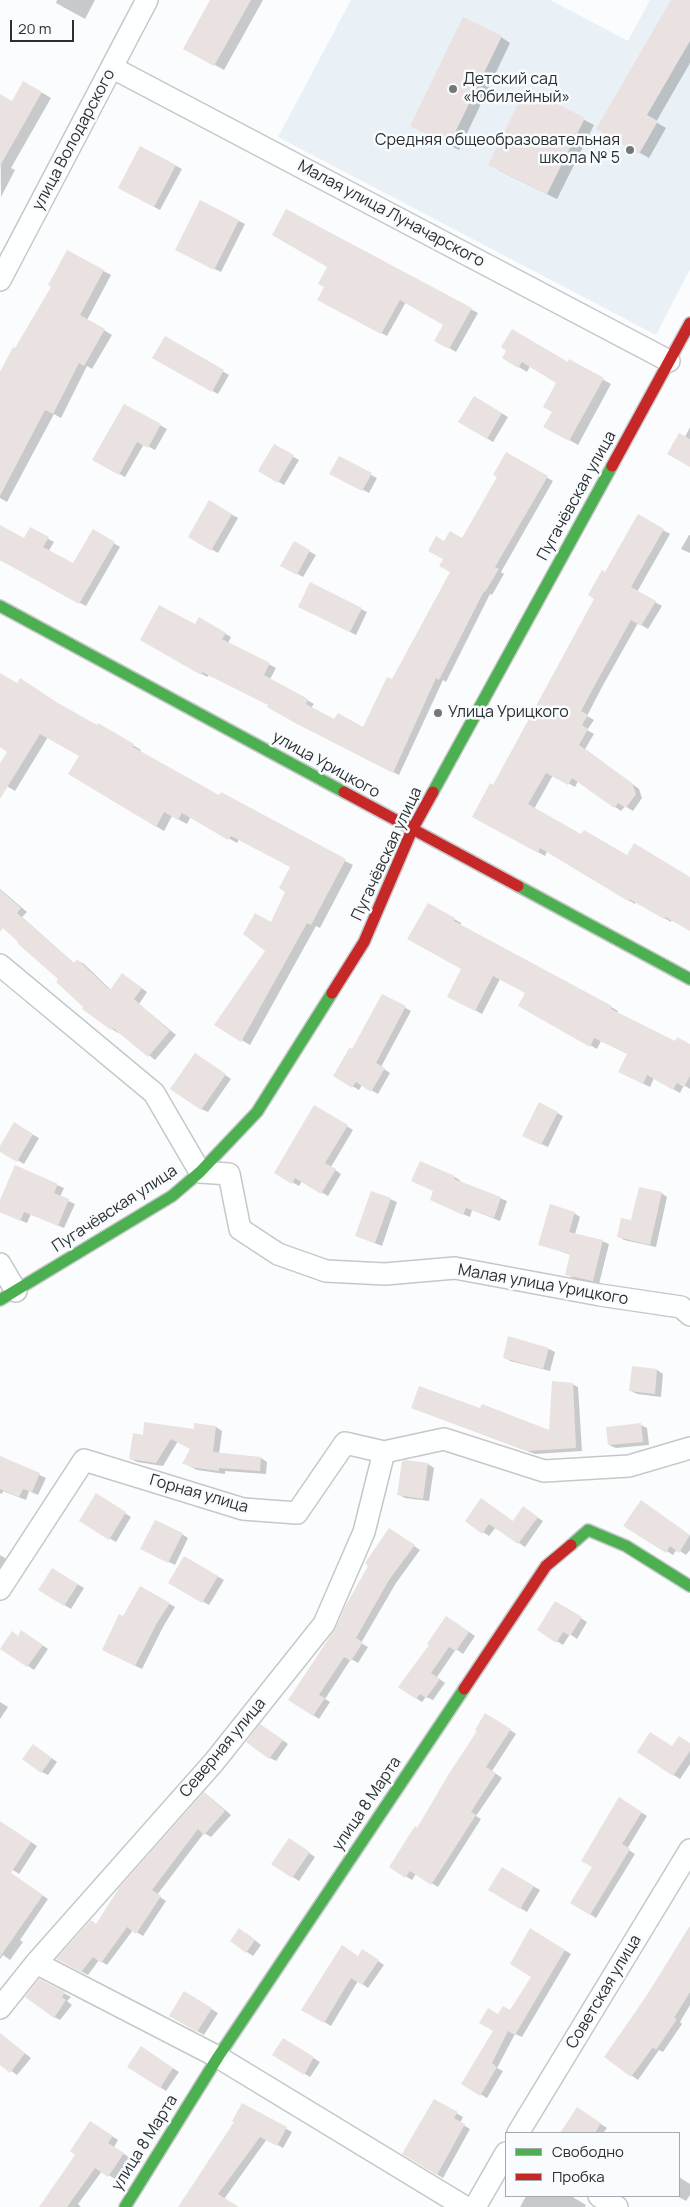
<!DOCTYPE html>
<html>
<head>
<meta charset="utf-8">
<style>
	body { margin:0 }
	#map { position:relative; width:690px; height:2207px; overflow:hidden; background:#fafcfd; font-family:Manrope,sans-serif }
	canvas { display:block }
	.legend { position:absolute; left:505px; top:2132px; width:175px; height:65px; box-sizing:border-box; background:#f9fcfe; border:1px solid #a7aaac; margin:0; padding:6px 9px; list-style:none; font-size:15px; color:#2c2f31 }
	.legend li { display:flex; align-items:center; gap:10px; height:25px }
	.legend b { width:25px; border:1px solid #a7aaac }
	.scale { position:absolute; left:10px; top:20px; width:64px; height:22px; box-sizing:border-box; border:2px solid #2c2f31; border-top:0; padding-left:6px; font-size:15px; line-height:18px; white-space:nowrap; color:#2c2f31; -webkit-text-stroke:4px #f9fcfe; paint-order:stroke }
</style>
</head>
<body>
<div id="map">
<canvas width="690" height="2207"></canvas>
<ul class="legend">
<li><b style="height:6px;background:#4caf50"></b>Свободно</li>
<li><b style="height:6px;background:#c62828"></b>Пробка</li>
</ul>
<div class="scale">20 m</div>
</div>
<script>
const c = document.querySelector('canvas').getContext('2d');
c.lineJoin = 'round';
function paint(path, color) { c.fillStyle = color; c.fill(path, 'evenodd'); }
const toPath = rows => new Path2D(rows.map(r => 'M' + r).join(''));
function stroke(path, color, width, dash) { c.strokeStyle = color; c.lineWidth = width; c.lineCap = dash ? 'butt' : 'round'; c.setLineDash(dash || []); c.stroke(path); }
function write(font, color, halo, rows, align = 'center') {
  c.font = font + ' Manrope,sans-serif'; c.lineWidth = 5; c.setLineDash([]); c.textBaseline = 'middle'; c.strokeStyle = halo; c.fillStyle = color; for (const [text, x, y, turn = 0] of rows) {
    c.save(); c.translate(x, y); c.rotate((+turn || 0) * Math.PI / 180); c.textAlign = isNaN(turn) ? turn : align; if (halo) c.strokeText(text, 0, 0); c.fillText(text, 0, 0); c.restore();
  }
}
paint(toPath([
	[351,0,550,0,628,41,650,0,690,0,690,269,656,335,278,137]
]), '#e9f0f6');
paint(toPath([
	[57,0,95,0,85,19,56,3],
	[211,0,263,0,224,70,185,48],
	[673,0,690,0,690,63,656,122,666,128,649,158,598,129],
	[501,37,510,43,459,150,411,126],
	[24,82,51,98,11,168,15,170,1,197,0,95,12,102],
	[526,90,594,125,557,199,498,170],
	[141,147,182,169,160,210,119,188],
	[200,201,245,224,221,272,182,253],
	[287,211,478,313,456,352,436,340,445,325,406,302,387,336,319,299,326,287,329,266],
	[68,252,111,275,87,320,112,335,92,369,87,366,61,418,54,414,7,502,0,498,0,375,53,286],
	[165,338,229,375,218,394,154,358],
	[504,358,568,363,569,361,611,384,578,445,545,426,553,411,558,382,530,366,527,372],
	[474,397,508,417,493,442,460,422],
	[124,405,167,429,155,450,144,444,125,477,94,460],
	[690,427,690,466,685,437],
	[274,446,299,460,284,485,260,471],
	[506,454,553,481,501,572,504,574,492,595,490,594,446,682,443,680,399,775,303,726,269,705,209,675,207,677,142,639,195,626,199,618,231,637,228,643,276,668,270,679,314,704,311,708,335,721,364,729,393,681,452,572,444,559,445,543,463,540,499,477],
	[339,458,377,478,369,493,331,473],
	[209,502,238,518,218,553,189,536],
	[638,516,670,534,637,592,662,606,648,629,638,623,602,687,587,716,594,720,587,730,594,734,585,749,639,789,642,798,633,811,625,806,621,811,578,781,575,787,553,775,534,809,582,836,627,857,690,878,690,929,672,919,671,922,636,902,635,904,547,851,545,856,473,816,493,786,596,599,606,574],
	[0,526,25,540,31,529,54,542,48,552,73,565,93,531,120,547,86,606,0,560],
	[689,535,690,535,690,553,681,549],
	[294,543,316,555,303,577,282,565],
	[361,609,367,612,356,635,306,610],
	[0,675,98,727,99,725,141,750,140,752,219,797,353,865,320,928,316,926,250,1045,216,1025,267,950,271,924,287,892,292,867,239,839,237,843,191,816,187,824,172,816,164,831,70,774,81,756,48,737,15,791,0,782,0,765,9,751,0,746],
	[0,889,27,912,22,917,75,964,78,961,84,964,111,990,129,979,147,992,139,1004,176,1035,155,1060,119,1031,118,1033,112,1029,85,1007,60,979,0,924],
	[428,904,461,923,460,926,611,1007,618,1011,617,1013,675,1042,690,1045,690,1089,684,1085,680,1093,654,1078,650,1087,626,1075,628,1054,601,1041,597,1049,520,1005,527,993,500,979,482,1014,448,996,463,969],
	[382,995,411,1011,381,1067,390,1073,378,1094,362,1085,359,1090,335,1076,353,1050],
	[201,1058,231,1079,208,1112,201,1109],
	[315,1107,353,1130,331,1167,341,1174,328,1196,302,1181,299,1186,276,1173],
	[557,1113,563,1116,548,1147,530,1139],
	[14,1124,39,1138,24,1164,0,1150],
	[15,1167,64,1188,60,1197,75,1204,64,1228,31,1214,27,1223,0,1212,0,1203],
	[455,1177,461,1181,460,1182,507,1201,500,1221,472,1210,470,1217,437,1203],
	[661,1193,667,1197,656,1247,624,1240,618,1236],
	[390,1199,397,1202,382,1246,356,1236],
	[574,1213,580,1217,575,1234,602,1241,609,1244,599,1284,573,1278,567,1274,571,1255,540,1244],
	[549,1349,555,1352,550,1371,510,1361,504,1357],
	[634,1367,657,1370,663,1374,661,1397,637,1394,631,1391],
	[572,1384,578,1387,582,1451,535,1454,412,1408,481,1409,551,1431],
	[195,1425,216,1427,222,1431,219,1454,261,1458,267,1462,266,1474,225,1471,225,1474,197,1470,184,1463,191,1448,178,1441,163,1466,137,1462,131,1459,144,1436,195,1431],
	[641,1425,647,1428,649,1445,616,1448,609,1445],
	[0,1456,46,1478,38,1495,29,1491,26,1500,3,1491,2,1494,0,1493],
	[428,1464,434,1468,429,1501,405,1498,398,1494],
	[96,1495,131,1517,116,1542,80,1521],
	[647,1505,690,1536,690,1550,686,1555,677,1549,673,1555,625,1525],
	[529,1512,543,1521,525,1547,496,1527,489,1536,466,1521,513,1522],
	[395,1533,420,1550,396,1583,361,1643,368,1647,358,1663,351,1659,325,1699,330,1702,319,1719,313,1715,336,1630],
	[182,1534,188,1538,175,1565,147,1551],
	[0,1555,8,1560,0,1572],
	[185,1558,224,1580,209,1605,170,1583],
	[52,1569,84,1588,71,1609,39,1590],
	[140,1587,175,1607,163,1627,142,1669,109,1653,123,1617],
	[556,1603,587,1622,577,1639,570,1634,563,1645,539,1630],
	[453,1621,475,1636,463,1654,456,1649,437,1677,445,1683,433,1700,426,1697,422,1702,416,1698],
	[28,1636,48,1649,34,1670,2,1648,19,1637],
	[0,1702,8,1707,0,1719],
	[492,1718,516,1734,492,1771,502,1778,476,1816,481,1819,438,1887,416,1874,412,1880,391,1867],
	[267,1729,288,1744,276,1761,270,1758],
	[690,1744,690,1764,680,1779,638,1752],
	[39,1749,57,1762,48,1775,42,1772],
	[205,1793,231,1815,211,1837,204,1833,157,1895,166,1901,143,1936,133,1930,107,1965,99,1960,88,1975,58,1959,96,1925],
	[625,1802,647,1816,627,1849,635,1854,596,1918,571,1902,594,1867],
	[10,1828,37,1846,19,1874,0,1861,0,1831],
	[295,1843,315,1857,299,1881,273,1864],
	[502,1868,540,1890,527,1912,490,1890],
	[11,1874,48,1899,20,1940,23,1942,10,1960,3,1955,0,1959,0,1877],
	[690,1926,690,2005,680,2022,682,2024,663,2052,659,2050,638,2080,605,2057,646,1998],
	[531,1930,571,1954,522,2037,515,2034,497,2068,503,2071,487,2098,463,2084,494,2030,498,2016,510,2011,532,1976],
	[246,1933,261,1945,253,1956,231,1941],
	[369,1955,384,1965,368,1988,358,1981,331,2026,303,2009,359,1957],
	[40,1980,71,1997,67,2001,72,2005,60,2020,54,2017],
	[185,1993,218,2013,204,2035,170,2015],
	[0,2034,31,2058,17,2075,0,2063],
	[283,2039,320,2062,310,2077,274,2054],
	[147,2052,179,2072,166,2091,160,2087],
	[434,2100,463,2117,460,2123,470,2129,443,2178,404,2154],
	[242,2104,292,2132,283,2148,267,2139,224,2199,231,2207,180,2207,236,2122],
	[577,2109,607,2128,603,2133,562,2133],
	[97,2126,118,2140,114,2147,130,2158,115,2179,102,2171,78,2204,81,2207,41,2207],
	[679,2177,690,2184,690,2195,686,2201,677,2196,679,2196],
	[526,2196,571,2196,586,2205,585,2207,520,2207]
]), '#0003');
paint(toPath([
	[210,0,251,0,214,66,183,49],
	[671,0,690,0,690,41,647,115,658,121,639,154,596,129],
	[463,17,502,36,449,145,410,126],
	[23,81,42,92,0,166,0,94,12,101],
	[526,88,585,118,547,194,488,165],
	[140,146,176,165,154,207,118,188],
	[200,200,239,220,214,270,175,250],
	[286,209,472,308,449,349,434,341,443,325,400,300,381,334,317,300,324,287,318,284,327,267,272,235],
	[67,250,104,270,80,315,105,329,84,366,79,363,53,414,45,410,0,496,0,372,13,347,15,348,51,287,48,285],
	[512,329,568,362,569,359,604,378,569,441,543,427,552,412,543,407,556,383,522,362,518,368,502,358,506,351,501,347],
	[165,336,224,370,212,392,152,358],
	[474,396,502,413,487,439,458,422],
	[124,404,161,424,148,448,137,442,119,475,92,460],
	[679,433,690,439,690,467,667,454],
	[274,444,294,455,278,483,258,471],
	[506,452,548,476,495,567,499,569,485,592,484,591,439,680,436,678,393,773,295,723,267,707,268,705,202,672,201,675,140,640,159,605,195,624,199,617,226,633,222,639,270,663,264,675,308,699,306,704,334,719,338,713,363,727,387,677,392,679,450,572,439,566,443,559,428,551,436,536,444,541,450,531,462,538,497,477,493,475],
	[339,456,372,473,362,491,329,474],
	[209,500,232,514,211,551,188,537],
	[638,514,664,529,631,587,656,601,641,626,631,620,596,683,581,711,588,715,582,725,588,729,579,745,632,783,636,794,626,808,618,803,614,808,572,778,568,785,546,773,528,804,581,834,584,830,627,855,634,843,690,877,690,931,665,917,664,919,629,899,628,901,540,848,538,853,472,817,490,783,493,785,594,599,588,595,602,570,605,572],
	[0,525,24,538,30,527,49,537,43,547,73,563,93,529,115,542,79,604,0,560],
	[294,541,310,550,297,575,280,566],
	[310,582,362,608,350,632,298,607],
	[0,673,17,683,20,678,58,703,97,725,98,723,134,744,133,747,219,795,221,792,346,859,311,925,307,923,241,1042,214,1025,265,951,243,934,255,913,271,922,285,892,279,888,290,867,231,836,228,840,182,813,178,820,164,812,156,827,68,774,79,756,40,734,0,799,0,763,7,752,0,747],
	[0,890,21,908,17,913,74,963,77,959,110,990,122,973,142,988,134,999,170,1031,148,1057,113,1028,111,1030,82,1009,83,1007,56,982,58,979,17,943,18,942,3,928,0,932],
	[428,903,455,918,454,921,612,1006,611,1009,675,1041,677,1037,690,1044,690,1076,684,1087,677,1083,673,1090,647,1075,643,1084,618,1072,627,1054,594,1038,590,1047,518,1006,525,993,493,976,475,1011,447,997,461,969,407,939],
	[382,994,406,1006,376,1063,385,1068,371,1092,356,1082,352,1088,333,1076,350,1047,352,1049],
	[195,1053,226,1074,201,1110,170,1089],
	[539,1102,558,1112,541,1145,522,1136],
	[314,1105,348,1125,325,1163,336,1169,321,1194,295,1178,292,1184,274,1173],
	[14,1122,33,1134,17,1162,0,1152,0,1146],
	[420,1161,455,1176,454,1179,501,1197,494,1218,466,1208,463,1215,430,1200,433,1191,411,1181],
	[15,1165,58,1184,54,1193,69,1199,58,1226,24,1212,20,1221,0,1212,0,1200],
	[639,1187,662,1192,650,1245,617,1237,621,1218,631,1220],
	[371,1191,391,1198,375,1243,355,1236],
	[550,1204,575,1212,569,1232,603,1240,593,1281,565,1275,570,1254,538,1245],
	[508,1336,549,1348,543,1369,503,1358],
	[632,1366,657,1369,655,1394,629,1391],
	[552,1381,573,1383,576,1448,527,1451,411,1408,419,1386,480,1408,482,1404,549,1430],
	[144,1422,194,1429,194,1423,216,1426,213,1452,261,1457,260,1471,219,1468,219,1471,189,1467,189,1465,182,1464,190,1449,171,1439,156,1463,129,1459,133,1433,143,1435],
	[641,1423,643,1442,608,1445,606,1427],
	[0,1456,40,1473,32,1492,23,1489,19,1497,0,1489],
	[406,1460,428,1463,423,1499,397,1495,402,1461],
	[96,1493,126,1512,109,1540,79,1521],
	[481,1498,513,1521,523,1506,538,1517,518,1544,489,1524,482,1534,465,1521],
	[641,1500,690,1535,679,1553,670,1546,666,1553,623,1526],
	[155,1520,183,1533,168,1563,140,1549],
	[389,1528,415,1545,389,1580,356,1638,363,1642,351,1661,344,1657,319,1695,325,1698,313,1716,288,1700,335,1629,346,1605,368,1566,365,1563],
	[184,1556,218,1576,202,1603,168,1583],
	[52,1568,78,1584,64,1606,38,1590],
	[140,1586,170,1603,157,1623,135,1666,102,1650,119,1614,123,1616],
	[555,1601,582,1617,570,1636,563,1632,556,1643,537,1630],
	[446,1616,469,1632,456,1651,449,1647,431,1673,440,1679,426,1698,420,1694,416,1699,398,1687,429,1645,427,1644],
	[21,1630,43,1645,27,1667,0,1649,12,1631,18,1636],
	[485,1713,511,1729,486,1767,496,1773,471,1812,476,1815,431,1885,410,1871,405,1878,389,1867,415,1826,417,1828,450,1772,477,1731,475,1730],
	[260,1724,283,1740,269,1759,246,1742],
	[650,1732,672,1746,679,1736,690,1743,690,1751,673,1776,637,1752],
	[33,1744,52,1758,41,1773,22,1759],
	[204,1792,225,1811,204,1835,198,1829,152,1890,161,1896,136,1934,127,1927,101,1963,93,1957,81,1972,56,1959,91,1920,96,1924,119,1888],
	[619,1797,642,1812,622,1844,630,1849,590,1915,570,1903,592,1867,581,1861],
	[0,1821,31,1842,11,1873,43,1895,0,1957],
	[289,1838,310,1852,292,1878,271,1864],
	[502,1867,534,1886,520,1909,488,1890],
	[690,1926,690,1992,674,2018,677,2019,656,2050,653,2047,631,2077,604,2057,645,1998],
	[239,1928,255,1940,246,1953,230,1941],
	[530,1928,565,1950,515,2035,508,2031,492,2063,497,2067,480,2096,461,2084,493,2031,479,2023,488,2008,498,2014,503,2006,510,2010,531,1977,510,1964],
	[342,1945,358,1956,362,1949,379,1960,362,1985,351,1978,324,2023,301,2010],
	[39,1979,65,1992,62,1997,66,2000,54,2018,25,1997],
	[184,1991,212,2008,197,2032,169,2016],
	[0,2033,25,2053,10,2073,0,2065],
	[283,2038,314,2057,304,2075,272,2055],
	[141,2046,173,2068,160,2088,127,2067],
	[434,2099,458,2112,454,2118,465,2124,437,2175,402,2154],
	[242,2103,287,2127,277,2146,260,2137,218,2194,239,2207,178,2207,234,2122,232,2121],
	[577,2107,601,2123,595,2133,560,2133],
	[90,2121,113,2136,108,2143,124,2153,108,2177,95,2168,67,2207,39,2207,75,2155,70,2151]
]), '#eae2e1');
const street = toPath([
	[113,68,669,361],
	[0,280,147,0],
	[0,965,154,1093,200,1172,229,1174,240,1229,278,1254,326,1271,385,1274,455,1268,600,1295,681,1307,690,1315],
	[0,1264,16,1291],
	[0,1589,84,1460,243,1509,297,1513,345,1443,384,1452,444,1439,544,1471,629,1466,690,1448],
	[36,1963,218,2057,465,2207],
	[0,2008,36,1963,214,1762,324,1624,364,1532,384,1452],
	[518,2133,690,1850],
	[599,2196,617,2207],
	[475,2207,506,2153]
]);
const fast = toPath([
	[0,606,344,792],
	[433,792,612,466],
	[518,886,690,979],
	[0,1300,172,1196,200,1172,257,1112,332,993],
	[571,1545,588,1530,626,1546,690,1586],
	[125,2207,218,2057,464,1689]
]);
const jam = toPath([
	[612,466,690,323],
	[344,792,518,886],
	[332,993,364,942,412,830,433,792],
	[464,1689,546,1566,571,1545]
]);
stroke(street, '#c5c7c9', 24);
stroke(fast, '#c5c7c9', 14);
stroke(jam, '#c5c7c9', 14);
stroke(street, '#feffff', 21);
stroke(fast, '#4caf50', 11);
stroke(jam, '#c62828', 11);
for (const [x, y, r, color] of [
	[453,89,5,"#747778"],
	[630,150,5,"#747778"],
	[438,713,5,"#747778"]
]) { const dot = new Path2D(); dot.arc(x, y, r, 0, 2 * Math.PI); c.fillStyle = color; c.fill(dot); stroke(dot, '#f9fcfe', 2); }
write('16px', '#2c2f31', '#f9fcfe', [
	["Детский сад",463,80],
	["«Юбилейный»",463,98],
	["Средняя общеобразовательная",620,141,"right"],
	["школа № 5",620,159,"right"],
	["Улица Урицкого",448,713]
], 'left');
write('16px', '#2c2f31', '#f9fcfe', [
	["улица Володарского",74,140,-62],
	["Малая улица Луначарского",391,214,28],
	["Пугачёвская улица",577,496,-61],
	["улица Урицкого",326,765,29],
	["Пугачёвская улица",387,854,-65],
	["Пугачёвская улица",115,1209,-33],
	["Малая улица Урицкого",543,1285,10],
	["Горная улица",199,1494,16],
	["Северная улица",223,1748,-50],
	["улица 8 Марта",367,1804,-56],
	["Советская улица",604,1992,-59],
	["улица 8 Марта",145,2143,-58]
]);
</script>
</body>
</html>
